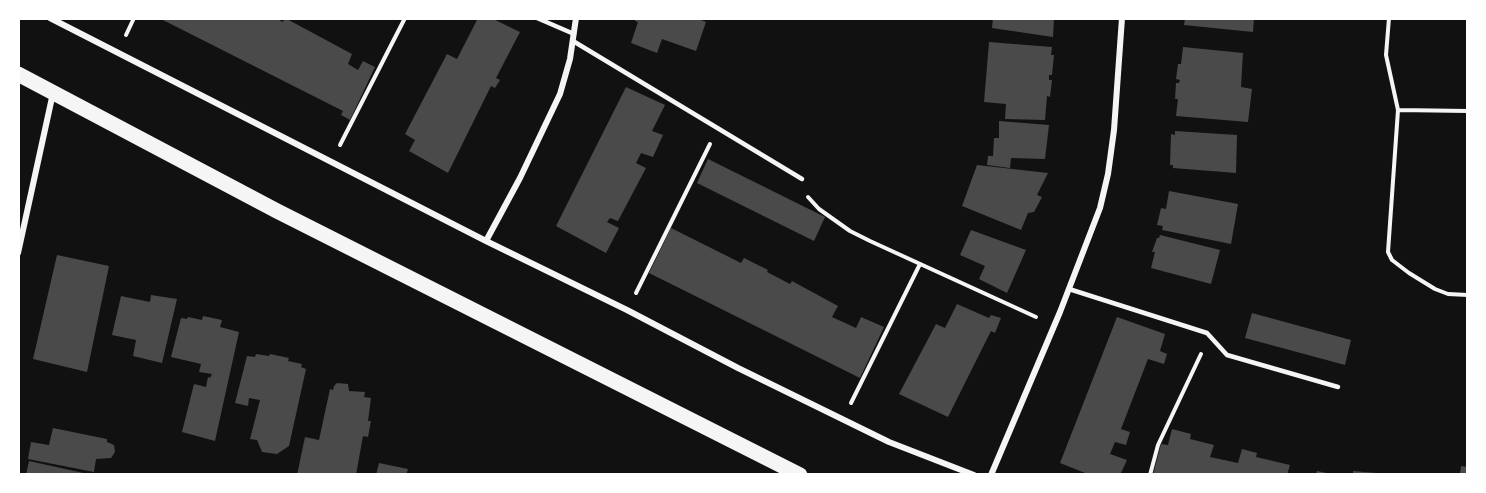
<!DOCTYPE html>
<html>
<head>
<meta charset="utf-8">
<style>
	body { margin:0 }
	#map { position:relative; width:1486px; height:493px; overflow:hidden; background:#111; font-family:Roboto,sans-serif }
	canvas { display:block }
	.frame { position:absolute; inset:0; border:20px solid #fff; pointer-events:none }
</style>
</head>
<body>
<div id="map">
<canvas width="1486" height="493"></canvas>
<div class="frame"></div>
</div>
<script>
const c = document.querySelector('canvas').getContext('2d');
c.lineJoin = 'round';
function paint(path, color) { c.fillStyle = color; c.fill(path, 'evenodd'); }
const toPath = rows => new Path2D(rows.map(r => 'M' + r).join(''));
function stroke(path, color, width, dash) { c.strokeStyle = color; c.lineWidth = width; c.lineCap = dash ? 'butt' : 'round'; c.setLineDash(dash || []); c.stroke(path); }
paint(toPath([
	[159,18,275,18,283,22,285,18,352,54,348,64,358,70,363,61,375,67,350,120,341,115,343,111],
	[478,18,491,18,520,32,496,78,500,80,495,88,491,86,448,173,409,151,415,140,405,134,447,54,457,59],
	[636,18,696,18,706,22,696,51,662,39,657,53,631,43,638,22,635,21],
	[993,18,1054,18,1053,37,992,28],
	[1185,18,1254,18,1253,32,1184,25],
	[989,42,1052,47,1051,55,1054,55,1052,75,1049,75,1049,80,1052,80,1050,97,1047,96,1045,120,1005,119,1006,104,984,102],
	[1183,47,1243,53,1241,87,1252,89,1248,122,1176,116,1178,99,1175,99,1176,83,1179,83,1180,80,1176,79,1178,64,1181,64],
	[626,87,665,105,652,131,663,135,653,157,641,153,636,163,646,168,618,221,610,218,607,222,619,228,606,253,556,226],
	[999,121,1049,125,1045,159,1011,158,1010,168,987,165,988,156,993,156,994,138,999,138],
	[1175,131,1237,135,1236,173,1173,168,1173,165,1170,165,1171,134,1175,135],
	[708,159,825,217,814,241,697,183],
	[977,165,1048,173,1037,195,1042,197,1034,212,1028,213,1021,230,962,206],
	[1169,191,1238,204,1231,244,1162,230,1163,226,1157,225,1161,208,1166,209],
	[671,228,741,263,744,258,768,270,767,272,790,284,792,281,838,306,832,317,856,328,861,317,884,327,860,378,649,273],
	[971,230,1026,250,1007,293,979,279,985,266,960,255],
	[1160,235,1220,250,1211,284,1151,268,1155,252,1152,252,1157,238,1159,238],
	[57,255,109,266,87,372,33,359],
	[151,295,177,299,162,363,133,356,136,340,112,335,121,296,150,302],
	[957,304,989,318,991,315,1001,318,995,333,991,331,948,417,899,394,936,324,945,328],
	[1252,313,1351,340,1345,365,1245,338],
	[203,316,222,320,220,327,239,332,215,441,182,432,194,384,206,387,208,377,210,378,212,374,199,372,201,364,171,357,181,318,187,319,188,317,202,320],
	[1117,317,1165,334,1160,351,1167,354,1164,364,1148,359,1121,429,1130,432,1126,445,1115,442,1110,454,1127,460,1120,475,1090,475,1060,463],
	[256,354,269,356,270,354,289,358,288,361,302,364,301,367,306,369,289,446,277,454,262,452,257,440,250,439,260,400,249,398,248,406,235,403,247,356,255,357],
	[337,383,348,384,349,391,365,392,364,397,371,398,368,421,371,421,368,437,363,436,356,475,297,475,305,437,319,440,330,389,333,390,334,386],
	[53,428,107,439,107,442,114,445,115,452,111,458,96,459,94,472,28,459,31,442,49,445],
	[1172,429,1191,434,1190,439,1214,445,1210,457,1238,463,1242,449,1257,453,1256,457,1290,465,1287,475,1153,475,1161,444,1168,445],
	[29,461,88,474,88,475,26,475],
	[379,463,408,469,406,475,376,475],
	[1461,466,1468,467,1468,475,1460,475],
	[1317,471,1332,474,1332,475,1316,475],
	[1353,471,1376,473,1376,475,1353,475]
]), '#4a4a4a');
stroke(toPath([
	[1389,18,1386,55,1398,110,1388,252,1392,260,1409,273,1435,289,1448,294,1468,295],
	[126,35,134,18],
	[1398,110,1468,111],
	[340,145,405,18],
	[808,197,819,209,850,231,870,241,1036,317],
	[636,293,710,144],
	[851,403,920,264],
	[1150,475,1158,445,1201,354]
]), '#f5f5f5', 4);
stroke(toPath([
	[537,18,574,34],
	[573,41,802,179],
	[1069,289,1207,333,1227,355,1338,387]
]), '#f5f5f5', 4.5);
stroke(toPath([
	[50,18,486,241,627,310,738,368,889,442,974,475],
	[486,241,520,178,560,94,570,59,576,18],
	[18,253,53,93],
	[991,475,1060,312,1100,208,1108,174,1114,130,1122,18]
]), '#f5f5f5', 6);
stroke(toPath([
	[18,74,277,211,800,475]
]), '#f5f5f5', 15);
</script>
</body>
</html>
